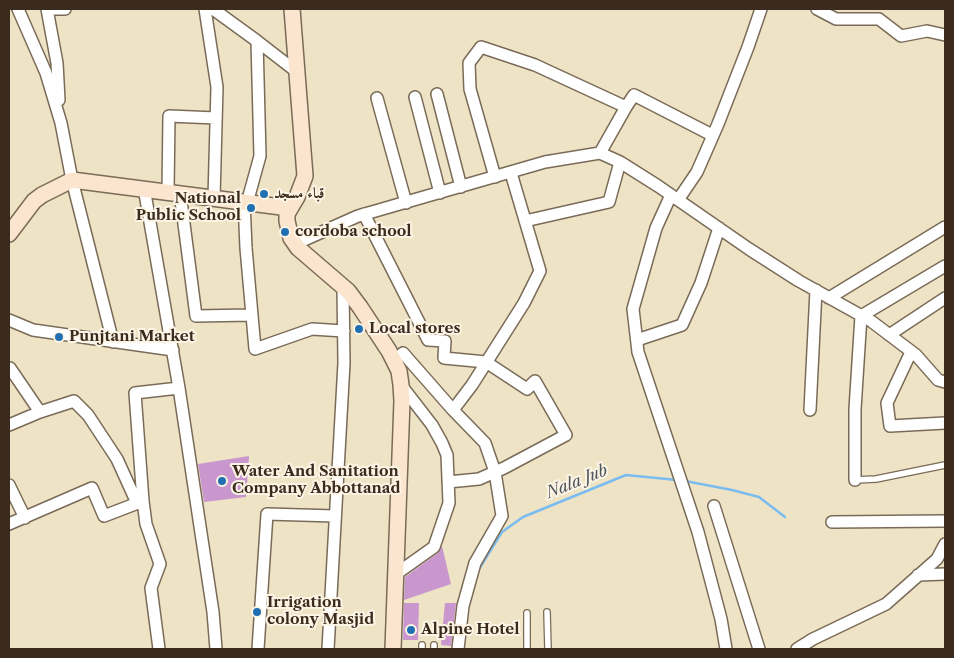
<!DOCTYPE html>
<html>
<head>
<meta charset="utf-8">
<style>
	body { margin:0 }
	#map { position:relative; width:954px; height:658px; overflow:hidden; background:#eee4c5; font-family:"Libre Caslon Text",serif }
	canvas { display:block }
	.frame { position:absolute; inset:0; border:10px solid #3b2a1e; pointer-events:none }
</style>
</head>
<body>
<div id="map">
<canvas width="954" height="658"></canvas>
<div class="frame"></div>
</div>
<script>
const c = document.querySelector('canvas').getContext('2d');
c.lineJoin = 'round';
const toPath = rows => new Path2D(rows.map(r => 'M' + r).join(''));
function stroke(path, color, width, dash) { c.strokeStyle = color; c.lineWidth = width; c.lineCap = dash ? 'butt' : 'round'; c.setLineDash(dash || []); c.stroke(path); }
function paint(path, color) { c.fillStyle = color; c.fill(path, 'evenodd'); }
function write(font, color, halo, rows, align = 'center') {
  c.font = font + ' "Libre Caslon Text",Amiri,serif'; c.lineWidth = 4; c.setLineDash([]); c.textBaseline = 'middle'; c.strokeStyle = halo; c.fillStyle = color; for (const [text, x, y, turn = 0] of rows) {
    c.save(); c.translate(x, y); c.rotate((+turn || 0) * Math.PI / 180); c.textAlign = isNaN(turn) ? turn : align; if (halo) c.strokeText(text, 0, 0); c.fillText(text, 0, 0); c.restore();
  }
}
stroke(toPath([
	[685,481,732,490,759,497,785,517],
	[479,569,502,532,523,517,626,475,677,480]
]), '#7bbcf0', 2.5);
paint(toPath([
	[249,456,246,497,204,502,198,464],
	[442,546,451,584,404,600,405,577,438,553],
	[404,603,419,603,418,640,403,640],
	[445,603,456,603,451,646,441,645]
]), '#c996ce');
const lane = toPath([
	[855,480,876,479,945,465],
	[547,612,548,649],
	[527,613,527,649],
	[422,649,422,645],
	[434,649,434,645]
]);
const street = toPath([
	[18,9,46,73,61,123,72,180,113,342],
	[205,9,217,87,214,198],
	[213,9,257,41,260,156,247,203],
	[817,9,836,19,879,19,901,36,927,31,945,35],
	[257,41,297,72],
	[437,94,461,187],
	[415,97,440,193],
	[377,98,406,203],
	[59,100,57,63,47,9,65,9],
	[626,107,634,95,712,135],
	[495,177,470,89,469,63,481,47,535,65,626,107,600,153],
	[144,188,179,388],
	[168,191,169,116,216,118],
	[180,193,196,316,251,315],
	[671,195,656,228,633,309,638,352,698,532,721,619,726,649],
	[678,200,697,172,718,124,748,47,761,9],
	[244,202,246,248,255,349,312,329,344,331],
	[364,214,428,340,445,341,444,358,486,362,527,389,535,381,566,435,504,468,479,479,448,482],
	[525,221,609,202,620,162],
	[295,244,358,216,545,162,600,153,620,162,658,186,749,249,799,281,871,321,916,355,938,380,945,382],
	[829,298,945,227],
	[9,320,33,330,173,350],
	[889,335,945,298],
	[637,340,682,325,701,283,719,228],
	[911,352,887,403,890,426,945,423],
	[394,360,403,353,453,410,472,385,524,303,540,271,511,173],
	[9,369,10,368,40,412,9,425],
	[453,410,485,443,495,472,502,516,475,563,463,606,458,649],
	[810,410,816,290],
	[40,412,74,401,88,415,117,459,137,503],
	[855,480,855,409,861,316,945,266],
	[9,485,25,518],
	[143,501,135,393,179,388,213,612,216,649],
	[714,506,759,649],
	[832,522,945,521],
	[9,524,92,488,104,516,143,501,146,524,160,564,151,588,159,649],
	[396,574,434,547,449,503,447,455,442,443,432,425,401,385],
	[918,575,945,574],
	[258,649,267,514,335,516],
	[328,649,344,363,343,287],
	[797,649,813,639,886,604,937,559,945,544]
]);
const secondary = toPath([
	[292,9,305,176,297,197,287,214,287,221,291,238,298,248,348,291,360,307,389,351,399,371,401,385,402,401,393,649],
	[9,234,34,201,42,195,72,180,289,208]
]);
stroke(lane, '#7a6b58', 8);
stroke(street, '#7a6b58', 14);
stroke(secondary, '#7a6b58', 18);
stroke(lane, '#fff', 5.5);
stroke(street, '#fff', 11);
stroke(secondary, '#fce5cf', 15);
for (const [x, y, r, color] of [
	[264,194,5,"#1f6fb2"],
	[251,208,5,"#1f6fb2"],
	[285,232,5,"#1f6fb2"],
	[359,329,5,"#1f6fb2"],
	[59,337,5,"#1f6fb2"],
	[222,481,5,"#1f6fb2"],
	[257,612,5,"#1f6fb2"],
	[411,630,5,"#1f6fb2"]
]) { const dot = new Path2D(); dot.arc(x, y, r, 0, 2 * Math.PI); c.fillStyle = color; c.fill(dot); stroke(dot, '#fcf5e5', 2); }
write('bold 15px', '#3b2a1e', '#fcf5e5', [
	["قباء مسجد",274,194],
	["National",241,199,"right"],
	["Public School",241,216,"right"],
	["cordoba school",295,232],
	["Local stores",369,329],
	["Punjtani Market",69,337],
	["Water And Sanitation",232,472],
	["Company Abbottanad",232,489],
	["Irrigation",267,603],
	["colony Masjid",267,620],
	["Alpine Hotel",421,630]
], 'left');
write('italic 16px', '#4e565d', '#fcf5e5', [
	["Nala Jub",577,482,-22]
]);
</script>
</body>
</html>
